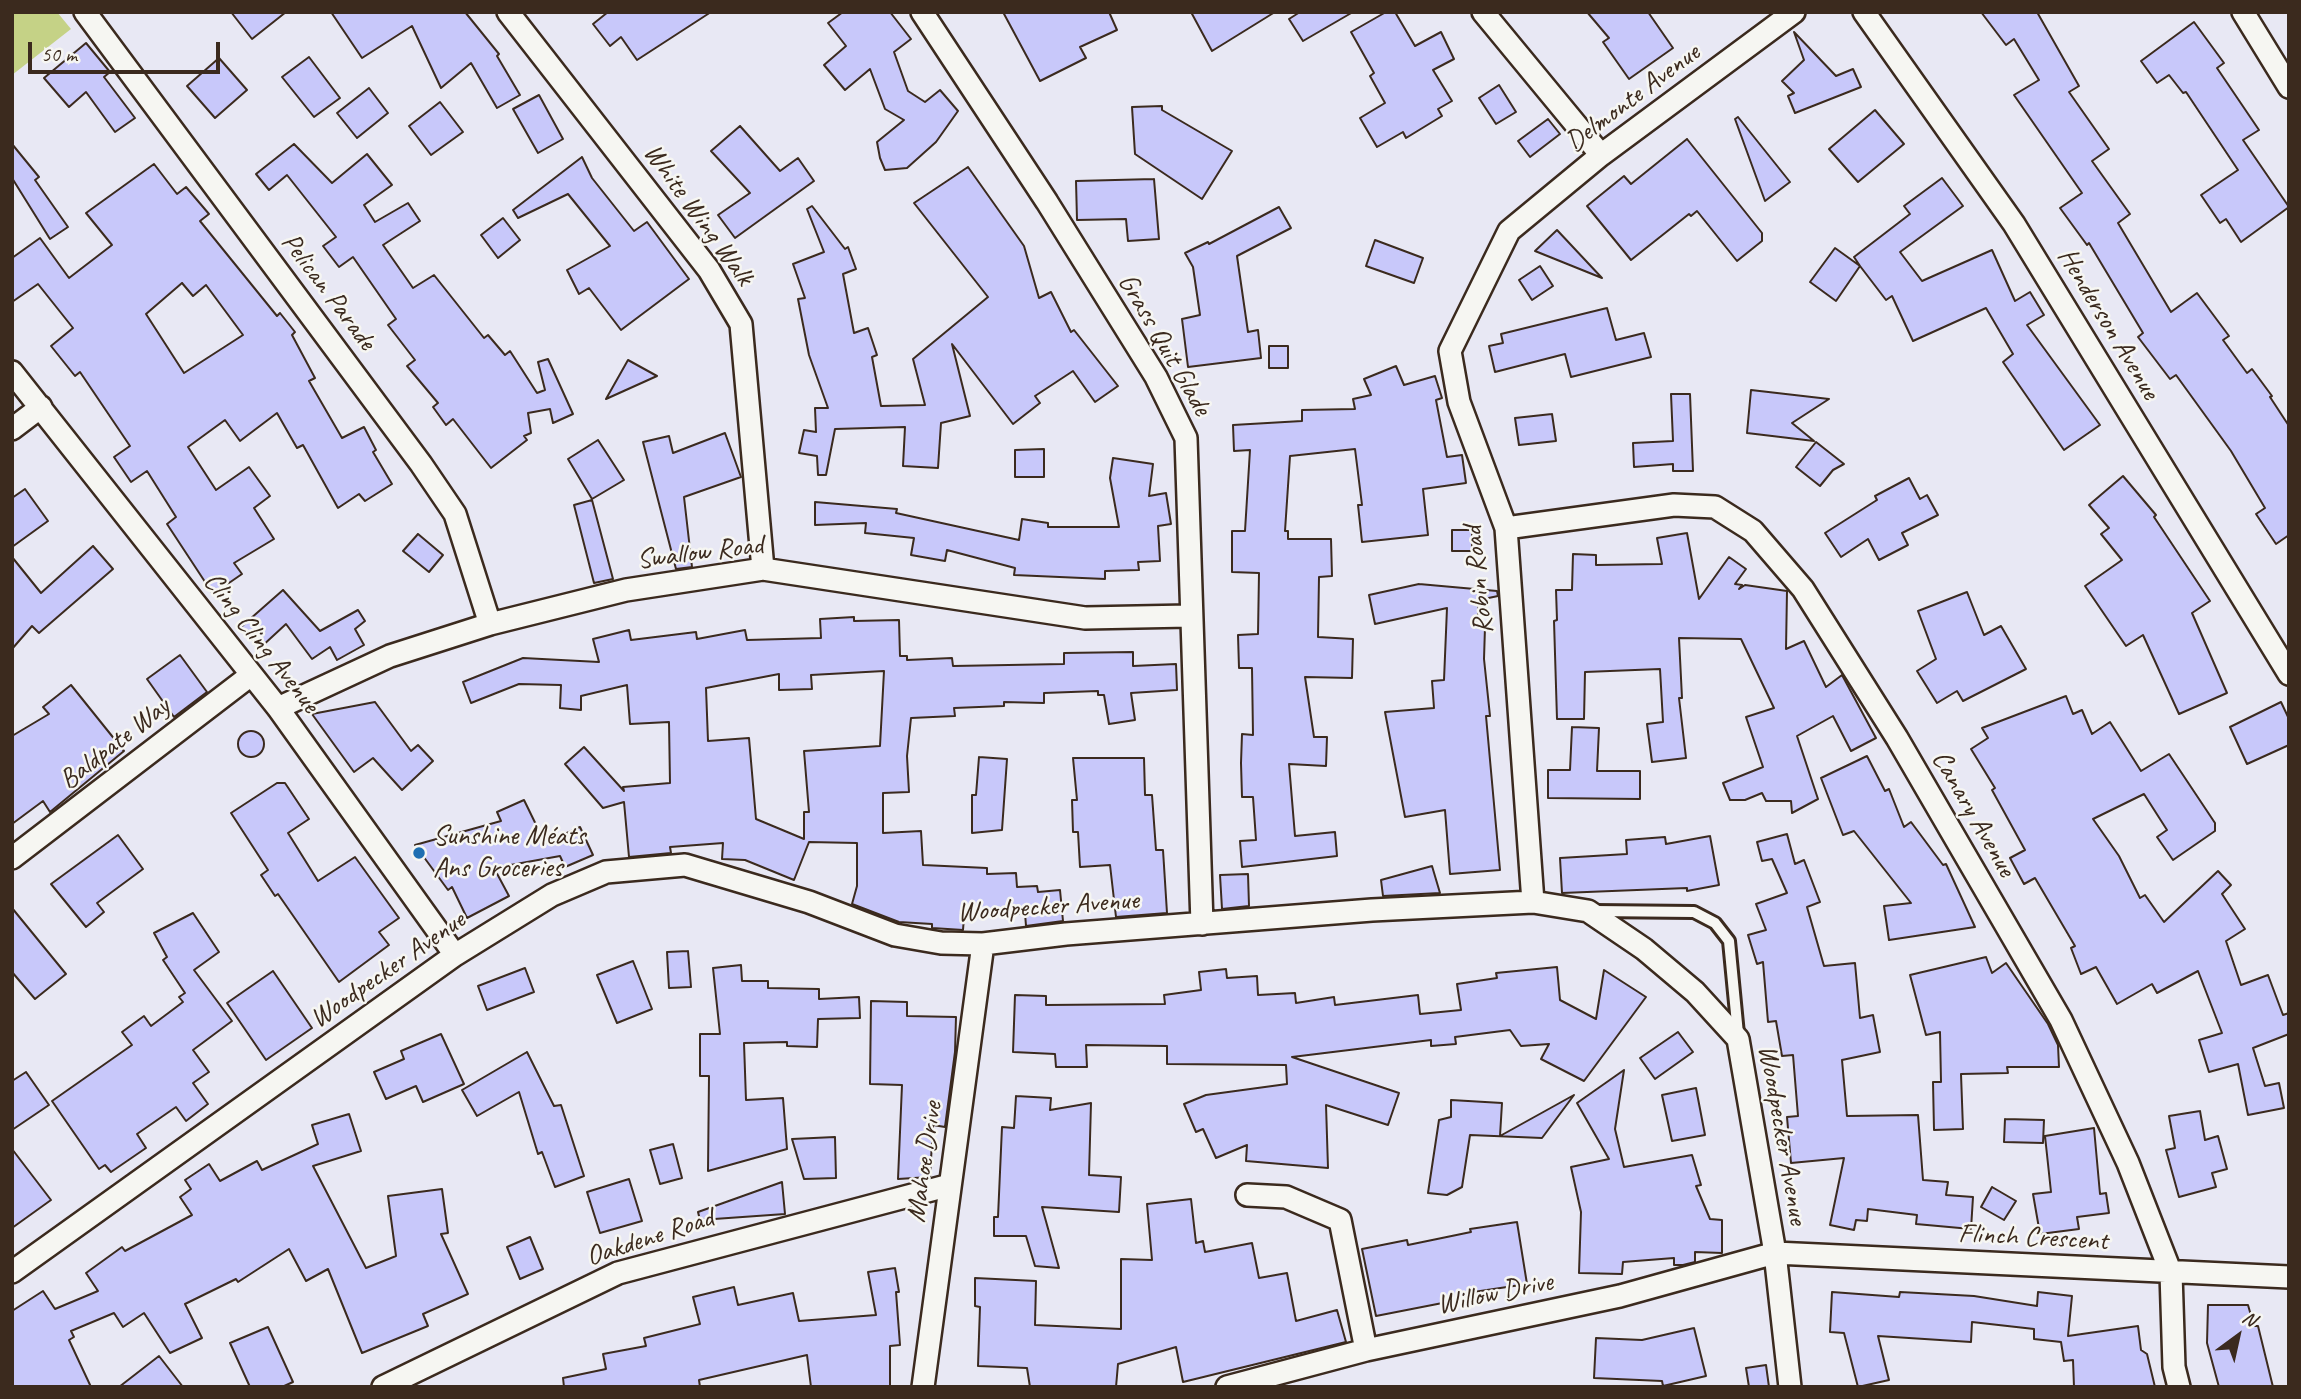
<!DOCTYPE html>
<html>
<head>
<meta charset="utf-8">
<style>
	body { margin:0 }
	#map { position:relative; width:2301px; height:1399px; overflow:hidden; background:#e8e8f4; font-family:Caveat,sans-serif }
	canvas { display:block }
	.frame { position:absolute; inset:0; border:14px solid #3b2a1e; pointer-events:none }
	.north { position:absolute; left:2203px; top:1301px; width:70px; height:70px; -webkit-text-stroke:5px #f6f6f2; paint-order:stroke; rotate:33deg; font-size:19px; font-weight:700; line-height:28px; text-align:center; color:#3b2a1e }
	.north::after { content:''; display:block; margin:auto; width:24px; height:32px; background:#3b2a1e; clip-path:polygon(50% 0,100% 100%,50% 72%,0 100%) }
	.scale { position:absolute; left:28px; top:42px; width:192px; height:32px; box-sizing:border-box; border:4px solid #3b2a1e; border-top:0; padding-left:9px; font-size:21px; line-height:24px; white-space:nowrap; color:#3b2a1e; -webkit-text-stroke:5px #f6f6f2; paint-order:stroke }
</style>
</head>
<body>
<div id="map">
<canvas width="2301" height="1399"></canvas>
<div class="frame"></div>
<div class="north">N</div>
<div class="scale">50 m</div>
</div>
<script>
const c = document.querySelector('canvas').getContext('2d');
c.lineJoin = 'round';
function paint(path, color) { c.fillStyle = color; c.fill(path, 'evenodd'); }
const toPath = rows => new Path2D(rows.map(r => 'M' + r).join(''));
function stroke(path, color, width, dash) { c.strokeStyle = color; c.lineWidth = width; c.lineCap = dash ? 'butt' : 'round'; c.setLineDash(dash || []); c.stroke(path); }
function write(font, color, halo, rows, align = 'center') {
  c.font = font + ' Caveat,sans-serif'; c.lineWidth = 5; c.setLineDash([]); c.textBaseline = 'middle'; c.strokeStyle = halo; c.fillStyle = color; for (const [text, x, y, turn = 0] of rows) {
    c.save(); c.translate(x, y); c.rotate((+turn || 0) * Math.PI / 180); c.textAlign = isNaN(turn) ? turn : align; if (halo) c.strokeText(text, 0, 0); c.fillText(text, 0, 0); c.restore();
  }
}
paint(toPath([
	[12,12,57,12,71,29,12,75]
]), '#c5d286');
const building = toPath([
	[231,12,286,12,252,39,231,12],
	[331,12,465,12,499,54,497,56,520,95,497,108,471,63,441,88,412,26,362,58,331,12],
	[608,12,711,12,637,60,621,37,610,46,593,24,608,12],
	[843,12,890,12,911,39,894,52,908,91,925,102,940,90,958,111,936,142,907,168,885,170,880,158,877,142,904,120,885,109,870,69,845,90,824,65,846,46,828,23,843,12],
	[1003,12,1109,12,1117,30,1080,47,1086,58,1040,81,1003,12],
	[1191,12,1275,12,1212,51,1191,12],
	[1300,12,1353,12,1303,41,1289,19,1300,12],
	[1386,12,1395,12,1415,46,1441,32,1454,59,1433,70,1452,101,1438,109,1442,116,1406,138,1403,132,1377,147,1360,118,1385,103,1370,76,1374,73,1351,32,1386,12],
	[1587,12,1648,12,1673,48,1629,79,1603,42,1609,38,1587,12],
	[1981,12,2037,12,2079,86,2069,92,2109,149,2092,161,2130,214,2118,223,2171,312,2197,293,2229,336,2223,340,2247,373,2252,369,2272,396,2270,397,2289,426,2289,535,2276,544,2256,514,2265,508,2231,451,2176,375,2170,379,2138,337,2143,333,2089,243,2087,245,2060,208,2082,193,2014,95,2039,80,2014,39,2006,45,1981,12],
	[2194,22,2224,63,2217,68,2259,130,2243,140,2289,207,2241,242,2226,219,2220,223,2201,195,2238,170,2186,92,2183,93,2169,75,2157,83,2141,61,2194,22],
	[1794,32,1836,76,1853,69,1861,87,1795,113,1788,96,1794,93,1782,81,1804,60,1794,32],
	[86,43,110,72,104,77,135,118,115,132,86,92,69,107,44,78,86,43],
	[309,57,340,98,314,117,282,77,309,57],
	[219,58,247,90,215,118,187,86,219,58],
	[1499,85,1516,112,1496,124,1479,98,1499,85],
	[369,88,388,113,357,138,337,113,369,88],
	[539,95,563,139,538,153,513,109,539,95],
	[440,102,463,132,431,155,409,126,440,102],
	[1162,106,1162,110,1232,151,1202,199,1135,154,1132,107,1162,106],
	[1875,110,1904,144,1858,182,1829,149,1875,110],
	[1738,117,1790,182,1765,201,1735,119,1738,117],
	[1548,119,1560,134,1530,157,1518,141,1548,119],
	[740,126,780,171,798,158,814,181,735,238,718,215,750,193,711,151,740,126],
	[1687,139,1762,233,1762,241,1737,261,1697,211,1691,216,1689,214,1631,260,1587,206,1624,176,1631,184,1687,139],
	[12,144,39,177,35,180,68,227,50,239,12,178,12,144],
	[294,144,332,183,367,154,392,185,364,205,375,222,408,203,420,221,383,245,413,288,434,275,484,338,488,335,505,355,510,351,537,393,545,390,538,362,548,359,573,414,553,423,550,409,528,413,531,433,524,436,527,440,491,468,453,419,446,425,433,407,438,403,407,366,415,360,388,325,396,319,353,257,339,267,323,246,336,237,287,175,269,190,256,174,294,144],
	[582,157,592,178,634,231,647,222,689,279,621,330,589,288,579,294,567,270,610,246,568,194,518,218,513,210,582,157],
	[154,164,177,194,186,187,209,214,200,221,277,316,280,313,295,332,292,335,315,378,309,381,342,438,364,427,376,450,373,452,392,484,365,501,359,494,338,508,303,445,297,448,277,413,240,441,225,420,188,447,216,490,249,467,270,496,254,508,274,539,234,563,242,574,213,594,167,524,176,517,147,471,131,482,114,457,130,446,80,372,75,376,51,346,73,328,38,284,12,302,12,258,40,238,69,278,112,245,86,213,154,164],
	[182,283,193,296,206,285,243,335,184,373,146,314,182,283],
	[968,167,1024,246,1039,298,1051,292,1071,332,1074,330,1118,386,1095,402,1073,371,1035,396,1040,403,1013,424,952,344,970,416,941,423,938,468,903,466,905,427,835,429,826,475,818,475,817,456,799,453,804,430,816,432,815,408,828,408,809,355,798,299,805,298,793,264,824,252,807,209,812,206,845,249,848,247,856,269,843,274,854,333,868,328,877,355,872,357,881,406,925,405,913,359,988,297,914,203,968,167],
	[1942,178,1963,206,1900,252,1922,281,1992,250,2015,301,2030,292,2044,315,2027,325,2100,425,2064,450,2003,362,2013,354,1986,308,1913,341,1892,296,1886,300,1860,266,1836,301,1810,282,1835,248,1860,266,1854,257,1910,214,1904,206,1942,178],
	[1154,179,1159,239,1128,241,1126,219,1077,220,1076,181,1154,179],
	[1279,207,1291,228,1237,256,1248,332,1258,330,1261,358,1188,367,1182,319,1200,315,1193,267,1185,253,1208,242,1209,244,1279,207],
	[503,218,520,240,498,258,481,235,503,218],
	[1557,230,1602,278,1535,251,1557,230],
	[1375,240,1423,258,1414,283,1366,266,1375,240],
	[1540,266,1553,286,1532,300,1519,280,1540,266],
	[1607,308,1616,340,1644,333,1651,357,1571,377,1565,354,1495,372,1489,346,1503,343,1501,334,1607,308],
	[1269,346,1288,346,1288,368,1269,368,1269,346],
	[628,360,657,376,606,399,628,360],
	[1396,366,1404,385,1435,376,1442,398,1436,400,1447,457,1462,455,1466,483,1423,489,1428,535,1362,542,1358,505,1362,505,1355,449,1290,456,1285,531,1288,531,1288,539,1331,539,1332,576,1319,577,1318,637,1353,639,1352,678,1305,677,1314,737,1327,737,1326,766,1289,764,1295,836,1335,832,1337,856,1242,867,1240,841,1256,840,1253,797,1242,797,1241,763,1242,734,1253,735,1252,668,1239,668,1238,635,1258,634,1259,573,1232,572,1232,531,1245,531,1250,450,1234,451,1233,425,1302,421,1302,410,1355,409,1353,399,1371,395,1364,379,1396,366],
	[1751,390,1829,399,1792,423,1814,441,1747,433,1751,390],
	[1671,394,1690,394,1693,471,1673,471,1673,464,1634,467,1633,443,1673,441,1671,394],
	[1552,414,1556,441,1519,445,1515,418,1552,414],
	[725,433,741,477,684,497,692,567,676,569,643,442,669,436,673,453,725,433],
	[598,440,624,480,592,499,568,459,598,440],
	[1816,442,1844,464,1833,470,1820,486,1796,467,1816,442],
	[1044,449,1044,477,1015,477,1015,450,1044,449],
	[1113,458,1153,464,1149,496,1166,493,1171,524,1158,526,1160,561,1138,562,1139,570,1105,571,1105,579,1014,575,1015,568,947,550,945,561,911,555,914,538,865,533,866,523,815,525,815,502,897,509,896,513,1019,540,1022,519,1048,523,1048,527,1119,527,1110,478,1113,458],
	[2123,476,2156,515,2154,517,2210,601,2192,613,2227,693,2179,714,2143,635,2126,646,2085,586,2122,560,2101,534,2109,528,2089,505,2123,476],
	[1909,478,1920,499,1927,495,1938,515,1902,533,1908,545,1879,560,1868,539,1841,557,1825,533,1877,500,1875,496,1909,478],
	[25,489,48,521,12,547,12,498,25,489],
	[592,500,613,579,594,583,574,505,592,500],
	[1452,530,1472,530,1472,551,1452,551,1452,530],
	[1687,533,1699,599,1729,557,1746,569,1735,584,1742,585,1739,589,1745,585,1787,591,1786,649,1804,641,1826,687,1842,675,1876,738,1851,751,1833,716,1797,736,1818,799,1792,813,1791,801,1766,801,1762,793,1745,800,1730,800,1723,783,1763,767,1746,717,1774,708,1741,639,1679,638,1682,698,1679,698,1686,758,1652,762,1647,724,1663,722,1660,669,1585,672,1584,719,1557,719,1554,621,1557,620,1556,590,1572,590,1573,554,1596,555,1596,565,1662,564,1657,538,1687,533],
	[418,534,443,555,429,572,403,551,418,534],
	[93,546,113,569,39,633,32,626,12,649,12,557,41,593,93,546],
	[1419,584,1497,591,1498,596,1479,600,1477,627,1485,627,1484,659,1490,716,1486,716,1500,870,1450,874,1445,810,1405,817,1385,712,1434,708,1432,681,1444,680,1447,608,1375,624,1369,595,1419,584],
	[283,590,320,631,358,610,365,621,355,629,364,645,337,660,330,647,312,659,286,624,260,648,241,627,283,590],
	[1967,592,1984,635,2001,626,2026,669,1963,701,1957,691,1937,703,1917,671,1936,659,1918,611,1967,592],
	[854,617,854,621,899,620,900,656,907,656,907,660,952,658,953,666,1064,664,1064,653,1133,652,1133,666,1176,664,1177,690,1131,693,1135,720,1109,724,1104,695,1098,695,1098,691,1044,693,1044,703,1004,702,1004,706,954,708,955,716,911,718,907,756,909,792,883,793,883,833,921,831,923,865,987,868,987,874,1016,873,1017,887,1037,886,1038,892,1060,890,1063,921,1026,926,1025,913,964,917,963,930,932,928,932,924,899,922,852,904,857,886,857,843,809,842,794,880,745,860,722,859,723,843,670,847,671,853,629,857,624,802,603,808,565,764,584,747,624,791,623,787,670,783,669,722,630,724,627,685,581,696,581,710,560,708,561,685,519,684,471,703,463,682,523,658,599,662,593,639,629,630,631,640,696,632,697,639,745,630,747,640,821,638,820,619,854,617],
	[884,671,880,746,804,751,809,812,804,812,804,839,756,819,749,738,708,741,706,688,779,674,779,690,812,689,811,675,884,671],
	[180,655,207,692,174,717,147,679,180,655],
	[71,685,124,751,50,812,43,801,12,824,12,736,49,714,43,707,71,685],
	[2066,696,2073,714,2082,710,2092,734,2110,722,2141,771,2169,754,2215,823,2215,831,2173,860,2157,837,2167,830,2144,794,2093,819,2119,856,2140,898,2145,895,2164,922,2218,871,2231,885,2222,894,2245,929,2226,941,2241,985,2268,975,2283,1015,2289,1013,2289,1034,2253,1048,2265,1086,2279,1083,2284,1108,2248,1115,2238,1064,2209,1072,2199,1040,2222,1033,2198,971,2157,993,2152,984,2117,1004,2096,967,2081,974,2071,948,2075,946,2035,878,2024,884,2010,858,2025,850,1992,790,1995,788,1971,749,1988,738,1982,728,2066,696],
	[375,702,411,751,418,745,433,761,402,790,373,758,354,772,312,714,375,702],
	[2281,702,2289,719,2289,745,2247,764,2230,727,2281,702],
	[1572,727,1599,728,1597,771,1640,771,1640,799,1548,798,1548,770,1570,770,1572,727],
	'238 744a13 13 0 1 1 26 0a13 13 0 1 1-26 0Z',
	[1867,756,1885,791,1889,789,1904,827,1911,822,1943,865,1946,864,1975,927,1889,940,1884,906,1911,903,1854,831,1843,835,1821,778,1867,756],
	[979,757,1007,759,1002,830,972,833,972,795,976,795,979,757],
	[1073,758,1144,758,1145,795,1152,795,1156,850,1163,850,1167,913,1116,917,1110,865,1080,867,1078,832,1073,832,1072,800,1077,800,1073,758],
	[277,783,285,783,309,819,288,833,318,881,355,857,399,918,379,932,389,945,339,982,278,894,275,896,261,875,268,870,231,813,277,783],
	[524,800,545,843,580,827,593,855,565,867,560,856,494,868,509,896,467,918,452,887,448,890,415,845,501,821,497,812,524,800],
	[1787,834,1795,864,1804,860,1820,902,1807,907,1824,966,1855,963,1860,1018,1873,1015,1880,1052,1842,1060,1847,1116,1918,1115,1923,1180,1948,1182,1946,1195,1973,1197,1971,1229,1916,1224,1917,1215,1868,1209,1867,1221,1856,1220,1854,1230,1830,1225,1844,1158,1791,1163,1787,1117,1798,1116,1793,1055,1782,1056,1776,1021,1768,1022,1763,962,1757,964,1748,935,1766,930,1756,904,1787,893,1772,859,1762,861,1757,842,1787,834],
	[118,835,143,869,97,903,104,912,86,927,51,884,118,835],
	[1710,836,1719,885,1687,891,1687,888,1562,893,1560,858,1627,854,1626,840,1665,837,1666,844,1710,836],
	[1432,866,1440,893,1383,896,1381,880,1432,866],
	[1248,874,1249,906,1222,909,1220,875,1248,874],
	[12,908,66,974,35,999,12,972,12,908],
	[193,913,219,952,194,970,232,1021,193,1050,209,1072,193,1083,208,1104,186,1121,176,1107,137,1134,146,1148,111,1172,105,1165,99,1169,52,1101,132,1045,122,1032,144,1016,151,1026,183,1002,179,997,185,993,163,960,167,957,154,933,193,913],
	[688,951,691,987,669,988,667,952,688,951],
	[1986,957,1992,973,2006,963,2048,1024,2058,1045,2059,1067,2007,1067,2008,1073,1961,1074,1963,1129,1934,1130,1933,1082,1941,1082,1940,1032,1926,1035,1910,975,1986,957],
	[633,961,652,1009,617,1023,597,975,633,961],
	[741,965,742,981,768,981,768,988,819,989,819,999,859,997,860,1018,818,1019,817,1047,787,1046,787,1042,744,1043,746,1100,783,1098,787,1149,708,1171,709,1076,700,1076,700,1034,720,1034,713,968,741,965],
	[1557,967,1560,1000,1596,1019,1604,970,1646,997,1584,1081,1541,1059,1549,1044,1521,1046,1510,1030,1455,1037,1456,1044,1431,1046,1431,1040,1292,1057,1399,1093,1388,1125,1326,1105,1328,1168,1246,1161,1247,1145,1216,1158,1203,1129,1196,1132,1184,1104,1206,1095,1287,1084,1286,1065,1167,1064,1167,1046,1086,1045,1087,1067,1056,1067,1055,1054,1013,1052,1015,995,1046,996,1046,1005,1165,1004,1164,995,1201,990,1199,972,1226,969,1227,978,1257,976,1258,995,1295,993,1296,1003,1334,997,1335,1005,1418,995,1420,1014,1461,1010,1457,984,1497,978,1496,973,1557,967],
	[525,968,534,992,487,1010,478,986,525,968],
	[273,971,312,1028,266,1060,227,1003,273,971],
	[871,1001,907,1002,907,1016,956,1017,955,1052,945,1127,933,1125,930,1177,898,1179,902,1085,870,1084,871,1001],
	[1678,1032,1693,1052,1655,1079,1640,1058,1678,1032],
	[441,1034,464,1084,423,1102,416,1086,386,1099,374,1072,404,1059,401,1051,441,1034],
	[527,1052,554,1106,561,1105,584,1176,555,1187,542,1152,538,1154,519,1092,477,1116,462,1090,527,1052],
	[1624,1070,1615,1129,1624,1167,1692,1155,1701,1185,1696,1186,1710,1219,1722,1220,1722,1253,1695,1252,1695,1262,1683,1265,1674,1265,1674,1258,1623,1262,1622,1274,1579,1273,1581,1212,1571,1167,1609,1159,1577,1103,1624,1070],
	[26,1072,49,1105,12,1130,12,1081,26,1072],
	[1696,1088,1705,1135,1672,1141,1662,1095,1696,1088],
	[1574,1095,1542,1138,1470,1135,1462,1187,1447,1195,1428,1193,1439,1120,1451,1117,1451,1100,1502,1103,1500,1136,1574,1095],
	[1016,1096,1051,1098,1050,1110,1091,1103,1089,1175,1121,1177,1119,1212,1042,1207,1059,1268,1035,1266,1026,1236,994,1236,994,1217,998,1217,1002,1127,1014,1128,1016,1096],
	[2200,1111,2205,1140,2218,1136,2227,1169,2212,1173,2216,1187,2179,1197,2166,1150,2175,1148,2169,1116,2200,1111],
	[349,1114,361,1151,313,1166,366,1268,396,1256,388,1196,442,1189,448,1233,441,1234,468,1294,423,1314,428,1326,362,1353,328,1269,306,1281,289,1249,238,1282,236,1279,185,1304,202,1338,170,1353,144,1313,123,1327,114,1313,71,1331,74,1337,69,1340,91,1387,12,1387,12,1311,43,1291,55,1309,98,1291,86,1273,122,1247,125,1251,192,1215,180,1197,191,1189,185,1180,209,1164,220,1181,257,1161,262,1170,318,1144,312,1125,349,1114],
	[2005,1119,2044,1120,2043,1143,2004,1142,2005,1119],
	[2094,1128,2100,1194,2106,1193,2109,1213,2077,1217,2079,1229,2040,1234,2033,1194,2051,1192,2045,1136,2094,1128],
	[835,1137,836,1178,804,1179,792,1139,835,1137],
	[673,1144,682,1178,660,1184,650,1150,673,1144],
	[12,1149,51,1200,12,1228,12,1149],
	[629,1179,642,1221,600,1233,587,1192,629,1179],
	[782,1182,785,1214,700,1220,698,1212,782,1182],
	[1992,1187,2016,1201,2004,1220,1981,1207,1992,1187],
	[1191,1199,1196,1243,1203,1241,1205,1252,1252,1243,1259,1278,1287,1273,1296,1321,1337,1310,1346,1342,1183,1382,1176,1347,1118,1364,1116,1387,1030,1387,1027,1368,978,1366,980,1307,975,1306,975,1278,1036,1281,1035,1325,1121,1329,1121,1259,1152,1260,1147,1204,1191,1199],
	[1517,1222,1527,1284,1467,1293,1468,1298,1376,1316,1362,1249,1407,1240,1408,1245,1471,1232,1470,1229,1517,1222],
	[530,1237,543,1269,520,1279,507,1247,530,1237],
	[895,1268,899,1292,896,1292,900,1345,890,1346,890,1387,811,1387,807,1355,699,1380,700,1387,564,1387,563,1378,606,1369,603,1354,646,1346,644,1338,700,1324,693,1297,734,1287,738,1305,793,1293,799,1321,876,1315,868,1272,895,1268],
	[1832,1292,1899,1297,1900,1292,1974,1296,2037,1306,2038,1292,2072,1296,2068,1336,2138,1326,2141,1350,2147,1354,2155,1387,2074,1387,2073,1360,2064,1361,2061,1342,2034,1339,2034,1329,1972,1322,1971,1342,1878,1336,1889,1380,1858,1387,1844,1333,1830,1332,1832,1292],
	[2208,1305,2248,1305,2254,1326,2258,1326,2273,1387,2219,1387,2207,1343,2208,1305],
	[268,1327,293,1382,282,1387,250,1387,230,1343,268,1327],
	[1694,1328,1706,1376,1663,1386,1662,1381,1594,1378,1596,1338,1642,1340,1694,1328],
	[159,1356,183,1387,119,1387,159,1356],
	[1766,1365,1769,1387,1749,1387,1746,1368,1766,1365]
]);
paint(building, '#c8c8fa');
stroke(building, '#3b2a1e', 2);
const service = toPath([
	[1594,911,1694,912,1715,923,1729,941,1738,1034]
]);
const minor = toPath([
	[85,12,421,464,455,514,490,624],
	[508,12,709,270,741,324,763,569],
	[922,12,1047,202,1156,377,1186,438,1202,924],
	[1483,12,1601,155],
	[1864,12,2014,224,2289,674],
	[2243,12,2289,87],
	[12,372,278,708,455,955],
	[12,429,41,407],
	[1506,528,1674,505,1715,507,1753,531,1803,589,1897,738,2061,1020,2128,1163,2171,1273,2174,1367,2179,1387],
	[278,708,390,656,490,624,626,590,763,569,1085,618,1189,616],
	[12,858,251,675],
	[1533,902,1506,528,1459,402,1450,351,1509,231,1601,155,1794,12],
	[1247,1195,1286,1197,1340,1220,1366,1350],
	[12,1272,455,955,552,895,606,872,685,865,809,902,895,935,941,943,983,944,1066,934,1372,910,1533,902,1588,911,1644,949,1695,992,1738,1039,1775,1253,1790,1387],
	[383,1387,618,1273,950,1185],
	[923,1387,983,944],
	[1227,1387,1366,1350,1620,1296,1775,1253,2289,1277]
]);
stroke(service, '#3b2a1e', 16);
stroke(minor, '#3b2a1e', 26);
stroke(service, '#f6f6f2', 10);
stroke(minor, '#f6f6f2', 21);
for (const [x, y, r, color] of [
	[419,853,7,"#1f6fb2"]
]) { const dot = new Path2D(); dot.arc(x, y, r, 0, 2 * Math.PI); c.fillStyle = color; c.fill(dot); stroke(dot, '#f6f6f2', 2.5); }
write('28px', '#3b2a1e', '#f6f6f2', [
	["Delmonte Avenue",1633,98,-37],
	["White Wing Walk",698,215,54],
	["Pelican Parade",328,292,53],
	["Henderson Avenue",2108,324,59],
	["Grass Quit Glade",1164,345,60],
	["Swallow Road",700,553,-7],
	["Robin Road",1479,580,-96],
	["Cling Cling Avenue",261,643,52],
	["Baldpate Way",115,744,-38],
	["Canary Avenue",1973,814,60],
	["Woodpecker Avenue",1048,907,-4],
	["Woodpecker Avenue",388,970,-35],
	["Woodpecker Avenue",1782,1135,80],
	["Mahoe Drive",925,1162,-82],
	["Oakdene Road",650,1238,-18],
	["Flinch Crescent",2033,1238,3],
	["Willow Drive",1495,1294,-12]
]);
write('28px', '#3b2a1e', '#f6f6f2', [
	["Sunshine Méats",433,837],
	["Ans Groceries",433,869]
], 'left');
</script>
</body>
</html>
